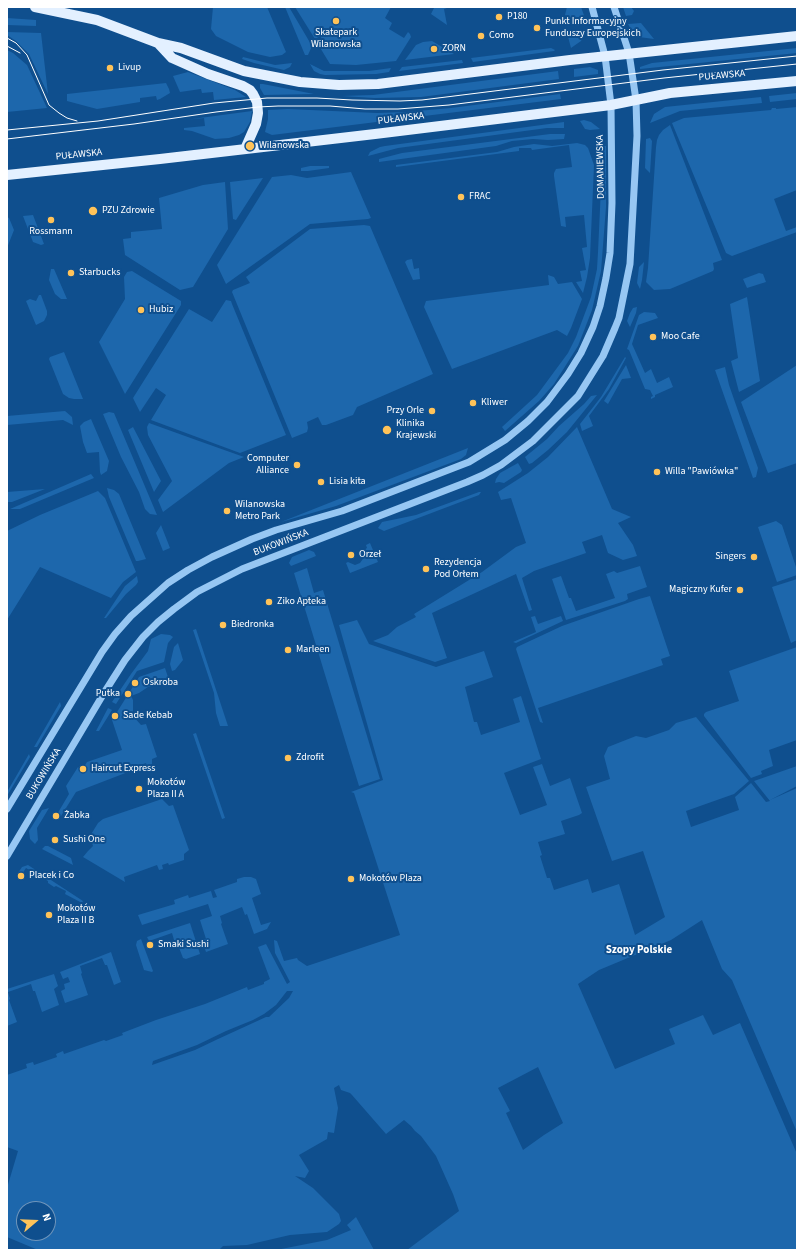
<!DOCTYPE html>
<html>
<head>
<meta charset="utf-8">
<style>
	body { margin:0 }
	#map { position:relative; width:804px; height:1257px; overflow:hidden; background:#0f4f8e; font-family:"Source Sans 3",sans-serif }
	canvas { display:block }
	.frame { position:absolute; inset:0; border:8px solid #fff; pointer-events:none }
	.north { position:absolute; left:16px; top:1201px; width:40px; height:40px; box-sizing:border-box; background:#0f4f8e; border:1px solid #6f95bb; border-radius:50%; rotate:71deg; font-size:11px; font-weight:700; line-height:16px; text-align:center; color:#fff }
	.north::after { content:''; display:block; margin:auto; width:14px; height:18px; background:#ffc359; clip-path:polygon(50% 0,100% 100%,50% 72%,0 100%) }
</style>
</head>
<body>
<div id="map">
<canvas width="804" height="1257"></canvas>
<div class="frame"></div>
<div class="north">N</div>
</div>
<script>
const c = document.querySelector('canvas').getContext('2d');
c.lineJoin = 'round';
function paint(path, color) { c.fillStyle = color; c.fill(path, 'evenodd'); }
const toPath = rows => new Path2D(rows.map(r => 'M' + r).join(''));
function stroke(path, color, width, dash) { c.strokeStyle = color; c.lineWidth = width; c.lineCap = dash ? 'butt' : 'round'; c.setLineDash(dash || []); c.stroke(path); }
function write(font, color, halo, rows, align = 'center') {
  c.font = font + ' "Source Sans 3",sans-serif'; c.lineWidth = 4; c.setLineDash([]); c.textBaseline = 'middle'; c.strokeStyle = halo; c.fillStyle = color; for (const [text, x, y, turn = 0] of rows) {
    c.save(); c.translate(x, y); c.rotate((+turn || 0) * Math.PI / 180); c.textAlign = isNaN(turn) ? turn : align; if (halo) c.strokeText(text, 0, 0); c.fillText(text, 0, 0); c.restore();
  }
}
paint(toPath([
	[213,7,267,7,286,52,282,55,270,57,248,52,216,36,211,29],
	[285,7,289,7,312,46,308,55,305,55],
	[295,7,391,7,385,18,392,23,389,29,404,38,408,32,410,34,411,37,396,61,356,65,330,64,316,41,323,36,322,35,315,39],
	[438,7,447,7,447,8,444,9,447,25,431,14,434,8],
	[567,7,581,7,586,21,577,21,565,15],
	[623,7,631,7,634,11,632,15,626,16],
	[7,18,36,20,36,26,7,25],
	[641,23,654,39,639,37,633,33,628,24],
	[586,30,581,41,571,48,567,33],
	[7,32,41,33,48,94,29,54,16,41,7,35],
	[432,41,454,54,405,60,416,45,423,42],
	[551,48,555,50,554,51,473,62,471,58],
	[797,48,797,53,640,69,640,67,652,63],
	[7,50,13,53,27,65,47,108,7,112],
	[243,57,275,65,292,63,290,67,284,70,254,63,242,59],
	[462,60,463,63,399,71,402,67],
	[310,64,324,71,369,71,391,68,389,72,376,74,325,75,320,74,314,71],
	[590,67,598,70,598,74,574,77,574,69],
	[558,71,559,79,421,97,374,98,342,96,373,95],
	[188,72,235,90,246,97,214,100,213,92,202,93,201,89,180,92,173,76],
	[166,83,169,89,170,93,160,99,157,100,156,96,140,98,140,102,97,109,67,101,67,94],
	[260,84,263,84,314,94,264,95,260,88],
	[797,93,797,99,770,102,769,96],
	[560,94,561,99,272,135,265,132,268,119,268,110,288,109,377,113,406,112,451,108],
	[761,97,762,103,680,111,650,123,654,114,665,107],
	[797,107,797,190,774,199,786,231,797,227,797,232,732,256,726,253,672,123,684,118,771,110,772,108,776,108,776,109],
	[252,111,250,122,244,132,239,135,229,138,215,139,192,131,184,130,184,128,205,126,204,118,184,120,185,120],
	[584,120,591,122,600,129,590,130,585,129,580,121],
	[564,122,564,128,547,128,398,148,368,156,370,152,380,147,385,146],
	[670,125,722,260,713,263,714,269,713,271,670,289,654,290,646,282,648,268,656,147,657,140,659,135,663,130],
	[550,134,565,134,564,139,548,140,533,139,512,141,496,146,379,162,379,159,402,153],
	[650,138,652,141,650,173,645,168,646,139],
	[577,143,585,145,588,148,594,165,590,258,587,277,583,293,576,282,582,281,580,271,586,270,582,248,587,247,584,215,565,217,566,227,561,226,554,176,554,173,556,169,572,167,569,145,532,150,531,148,519,148,519,151,396,167,396,165,497,152,514,147,534,144,552,146],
	[599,146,606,146,606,207,601,271,592,310,578,346,554,384,539,401,505,431,502,427,537,395,568,353,576,337,591,297,597,269,598,252,602,165],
	[310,166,329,166,329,168,308,171,301,171,301,168],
	[351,172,371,218,368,219,310,224,226,284,217,265,272,177,291,175,307,178],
	[263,178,236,220,233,219,230,182],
	[225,182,228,229,193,287,180,290,125,255,123,239,131,238,131,232,162,229,159,198,203,185],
	[33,215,44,244,41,245,33,242,23,216],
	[7,217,9,218,14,230,7,248],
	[364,225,370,226,433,374,357,407,353,415,326,425,322,425,318,417,307,422,308,428,307,432,292,438,232,292,233,290,250,283,246,277,310,229],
	[412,259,414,269,419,268,420,279,413,280,405,262,407,260],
	[644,262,642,280,640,289,637,283,639,267],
	[51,269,54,269,67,299,61,299,55,294,49,280],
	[132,271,181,301,181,305,125,394,99,342,125,299,124,277,127,272],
	[759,273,763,274,766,282,747,288,743,279],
	[548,275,554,277,558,284,572,282,582,299,571,328,567,336,557,330,452,369,424,307,426,301,549,285],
	[39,295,41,295,47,311,47,315,44,321,36,325,26,301,30,299,36,301],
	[747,297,760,381,739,392,731,361,738,358,730,304],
	[226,300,231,301,232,304,286,435,240,453,151,420,166,395,156,388,140,412,133,398,189,309,212,322],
	[637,307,636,313,630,327,627,321,630,313,633,308],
	[644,312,655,313,658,318,638,325,632,344,645,373,651,369,657,383,669,377,673,387,655,395,655,397,651,399,651,397,653,396,650,390,645,389,629,350,627,349,639,315],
	[64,352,83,399,74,399,69,398,63,394,49,359,50,357],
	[625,357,626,358,609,389,589,416,593,426,582,431,580,424,601,397],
	[626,365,631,378,622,379,608,404,604,401],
	[797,365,797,463,768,473,741,402],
	[725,367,729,385,758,468,756,477,753,478,715,370],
	[597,395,567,432,548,450,532,463,529,464,525,457,547,439,559,426,584,404,591,396],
	[65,411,72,417,73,425,63,420,7,425,7,416],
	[109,412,114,413,157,515,150,514,145,509,139,492,121,457,103,414],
	[91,419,109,461,107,471,101,475,100,472,99,452,87,453,83,442,80,426,84,422],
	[149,423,199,441,244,457,229,463,163,512,158,500,172,481,148,435,147,427],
	[133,427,161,481,154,492,128,430],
	[577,427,612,509,631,517,618,523,633,545,637,556,623,560,608,553,602,535,582,542,586,553,534,571,522,578,532,610,529,611,516,574,432,613,447,658,435,662,373,641,388,635,397,627,416,617,414,614,482,572,516,547,526,543,511,498,501,500,498,492,528,473,548,457],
	[468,448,466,455,461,459,336,506,281,522],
	[518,463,522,470,521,472,504,483,499,482,495,483,496,479,500,473],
	[91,474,94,478,20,509,10,509],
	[107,488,114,490,119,494,146,559,138,561,136,561,109,497],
	[45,489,12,502,7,502,7,492],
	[98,491,105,498,136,572,123,582,111,598,40,567,7,620,7,531,40,515],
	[479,492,481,492,479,495,384,531,378,528,382,522,416,515],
	[776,521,782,525,797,570,797,575,777,582,758,527],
	[161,525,170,548,163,551,156,533],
	[370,543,378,562,350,573,346,563,348,562,355,565,360,563,365,556,364,550,367,548,366,545],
	[309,550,314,552,316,556,291,566,289,563,292,557],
	[640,566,647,587,627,594,628,599,625,601,566,620,552,579,561,576,569,598,571,598,576,611,615,598,606,574,614,571,617,573],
	[307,568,314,593,323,590,380,779,359,786,294,573],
	[137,576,138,582,136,585,126,594,106,618,104,618,125,586],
	[797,579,797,640,791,643,772,587],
	[650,596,670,656,661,659,663,665,538,708,543,723,540,722,516,649,517,647,562,626,639,599],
	[535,616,538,624,561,616,563,621,516,643,513,642,536,632,531,617],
	[357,620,369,644,436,667,484,651,493,677,465,687,474,722,477,722,481,735,520,722,513,699,521,696,541,759,504,773,520,815,547,805,533,767,542,764,550,786,570,778,582,813,579,815,561,821,565,834,538,842,542,855,540,856,547,878,550,878,554,890,588,879,592,893,619,884,635,935,665,917,643,851,612,861,586,787,610,779,604,756,608,747,636,736,646,738,669,730,676,723,696,717,749,781,734,794,686,811,691,827,739,810,735,797,751,783,766,802,770,801,754,781,797,766,797,786,770,800,797,788,797,1132,732,980,722,969,702,920,671,940,599,970,578,984,615,1069,675,1044,669,1029,703,1015,713,1035,740,1023,797,1154,797,1250,407,1250,459,1211,453,1194,436,1156,421,1136,415,1131,411,1126,404,1120,386,1134,352,1095,350,1093,341,1090,339,1085,334,1088,338,1108,334,1133,328,1132,327,1139,299,1155,309,1171,305,1178,295,1176,313,1188,339,1214,341,1221,339,1224,327,1232,290,1235,247,1245,223,1246,219,1250,38,1250,7,1237,7,1188,18,1151,7,1147,7,1075,27,1068,26,1064,33,1062,34,1065,57,1057,56,1054,63,1051,64,1054,104,1040,106,1041,123,1035,122,1033,156,1020,205,1004,247,987,248,990,264,984,264,982,270,979,258,947,266,944,287,984,290,982,275,953,274,940,277,941,284,961,297,958,298,960,307,966,400,935,354,793,351,792,383,780,339,625],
	[287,991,293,991,289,998,269,1017,266,1017,218,1039,195,1050,152,1065,153,1061,197,1045,226,1031,253,1020,264,1014,276,1005],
	[538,1067,563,1123,544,1135,523,1150,506,1113,510,1111,498,1088],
	[24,1209,48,1209,48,1233,24,1233],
	[196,629,228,726,220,726,216,713,214,693,193,630],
	[161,634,170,635,173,637,168,643,164,662,137,671,116,704,112,702,131,674,148,651,151,639],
	[178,643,183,660,175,670,172,671,170,664,174,647],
	[797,647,797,740,769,750,773,766,761,771,762,774,751,778,704,716,704,714,706,712,739,701,729,671],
	[165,668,170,683,159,686,155,686,148,687,139,693,131,696,133,700,133,716,141,725,146,724,157,757,152,759,152,764,147,766,146,763,127,770,128,772,76,792,61,816,56,816,69,794,66,786,78,767,82,770,87,762,122,750,112,720,139,677],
	[60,702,61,706,37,747,34,747],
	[108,708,112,710,99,731,96,731],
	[196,733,225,818,222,819,193,734],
	[29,754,30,757,7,796,7,792],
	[162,799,169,806,173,805,189,850,184,854,184,860,169,865,168,863,162,865,163,869,159,870,157,865,124,877,125,882,83,857,88,851,93,846,92,843,94,839,90,836,98,823,103,819],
	[49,808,37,828,38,840,35,844,30,839,29,831,42,810],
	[45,846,48,846,71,858,73,865,42,849],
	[28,865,83,901,82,903,65,894,66,891,56,886,54,887,48,883,48,881,26,868,22,874,19,875,18,873,22,867],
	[244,877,251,877,256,879,261,894,252,898,261,925,271,922,267,929,254,934,247,914,245,915,242,907,220,916,222,923,221,924,228,944,206,952,202,940,206,939,200,920,212,916,208,904,142,925,138,915,175,904,174,900,188,895,189,898,211,891,213,898,217,897,214,890,237,882,237,879],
	[190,923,200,954,186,959,183,958,176,940,174,940,172,933,149,941,147,937],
	[141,939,153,971,152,972,144,970,136,945,137,941],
	[111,952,121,982,114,985,107,965,105,965,102,958,80,966,82,973,81,974,88,995,65,1003,61,991,65,989,64,984,70,982,68,977,63,979,60,972],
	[54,974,58,986,54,989,59,1005,42,1012,35,991,33,991,31,984,8,992,10,999,9,1000,17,1022,7,1026,7,989],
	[356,1217,374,1250,276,1250,327,1240,351,1230,347,1225]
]), '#1d67ac');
stroke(toPath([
	[7,809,102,652,115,634,131,616,168,583,188,570,212,557,252,539,276,530,342,511,469,462,505,440,528,421,547,402,568,374,581,353,593,327,600,306,606,278,610,253,612,203,611,105,605,56,592,7],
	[7,856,104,693,125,660,143,637,158,622,174,609,197,592,242,569,467,482,483,475,501,465,533,441,578,396,603,356,615,328,619,318,630,264,637,136,636,100,629,53,614,7]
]), '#97c7f3', 7);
stroke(toPath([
	[35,7,97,20,158,43,181,48,244,71,300,82,339,85,378,84,570,60,797,36],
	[158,43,172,58,208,74,243,86,250,90,253,94,257,102,258,113,256,124,245,149],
	[7,175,160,159,375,134,611,105,670,93,797,81]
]), '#e3f0ff', 10);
stroke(toPath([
	[7,38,16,43,27,55,49,105,59,113,67,118,77,121],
	[7,46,20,53],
	[7,130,98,121,214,103,267,98,317,98,352,100,400,101,422,100,663,70,797,56],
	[7,139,134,124,216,112,258,107,278,106,330,106,365,109,398,109,449,105,664,78,797,64]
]), '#fff', 1);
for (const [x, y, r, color] of [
	[499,17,4,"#ffc359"],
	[336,21,4,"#ffc359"],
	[537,28,4,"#ffc359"],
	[481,36,4,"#ffc359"],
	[434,49,4,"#ffc359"],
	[110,68,4,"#ffc359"],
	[250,146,5,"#ffc359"],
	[461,197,4,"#ffc359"],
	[93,211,5,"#ffc359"],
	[51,220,4,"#ffc359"],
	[71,273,4,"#ffc359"],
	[141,310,4,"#ffc359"],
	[653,337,4,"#ffc359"],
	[473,403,4,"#ffc359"],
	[432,411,4,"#ffc359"],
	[387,430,5,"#ffc359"],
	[297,465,4,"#ffc359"],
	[657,472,4,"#ffc359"],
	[321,482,4,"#ffc359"],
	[227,511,4,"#ffc359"],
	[351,555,4,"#ffc359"],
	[754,557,4,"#ffc359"],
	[426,569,4,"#ffc359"],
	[740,590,4,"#ffc359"],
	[269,602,4,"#ffc359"],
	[223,625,4,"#ffc359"],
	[288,650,4,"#ffc359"],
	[135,683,4,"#ffc359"],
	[128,694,4,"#ffc359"],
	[115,716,4,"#ffc359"],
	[288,758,4,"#ffc359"],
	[83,769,4,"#ffc359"],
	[139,789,4,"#ffc359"],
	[56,816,4,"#ffc359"],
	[55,840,4,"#ffc359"],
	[21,876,4,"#ffc359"],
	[351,879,4,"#ffc359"],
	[49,915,4,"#ffc359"],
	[150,945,4,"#ffc359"]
]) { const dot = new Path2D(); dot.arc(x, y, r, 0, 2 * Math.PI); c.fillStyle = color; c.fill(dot); stroke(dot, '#0f4f8e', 1.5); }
write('10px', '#fff', '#0f4f8e', [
	["P180",507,17],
	["Punkt Informacyjny",545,22],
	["Funduszy Europejskich",545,34],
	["Skatepark",336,33,"center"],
	["Wilanowska",336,45,"center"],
	["Como",489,36],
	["ZORN",442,49],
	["Livup",118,68],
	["Wilanowska",259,146],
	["FRAC",469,197],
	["PZU Zdrowie",102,211],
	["Rossmann",51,232,"center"],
	["Starbucks",79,273],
	["Hubiz",149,310],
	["Moo Cafe",661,337],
	["Kliwer",481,403],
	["Przy Orle",424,411,"right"],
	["Klinika",396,424],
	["Krajewski",396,436],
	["Computer",289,459,"right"],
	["Alliance",289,471,"right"],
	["Willa \"Pawiówka\"",665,472],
	["Lisia kita",329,482],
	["Wilanowska",235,505],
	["Metro Park",235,517],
	["Orzeł",359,555],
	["Singers",746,557,"right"],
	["Rezydencja",434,563],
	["Pod Orłem",434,575],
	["Magiczny Kufer",732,590,"right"],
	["Ziko Apteka",277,602],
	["Biedronka",231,625],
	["Marleen",296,650],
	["Oskroba",143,683],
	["Putka",120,694,"right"],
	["Sade Kebab",123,716],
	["Zdrofit",296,758],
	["Haircut Express",91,769],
	["Mokotów",147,783],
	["Plaza II A",147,795],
	["Żabka",64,816],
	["Sushi One",63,840],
	["Placek i Co",29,876],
	["Mokotów Plaza",359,879],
	["Mokotów",57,909],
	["Plaza II B",57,921],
	["Smaki Sushi",158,945]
], 'left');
write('10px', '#fff', '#0f4f8e', [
	["PUŁAWSKA",722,76,-5],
	["PUŁAWSKA",401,119,-7],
	["PUŁAWSKA",79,155,-6],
	["DOMANIEWSKA",601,167,-91],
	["BUKOWIŃSKA",281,543,-21],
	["BUKOWIŃSKA",44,774,-59]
]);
write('bold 11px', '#fff', '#0f4f8e', [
	["Szopy Polskie",639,951]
]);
</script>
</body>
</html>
